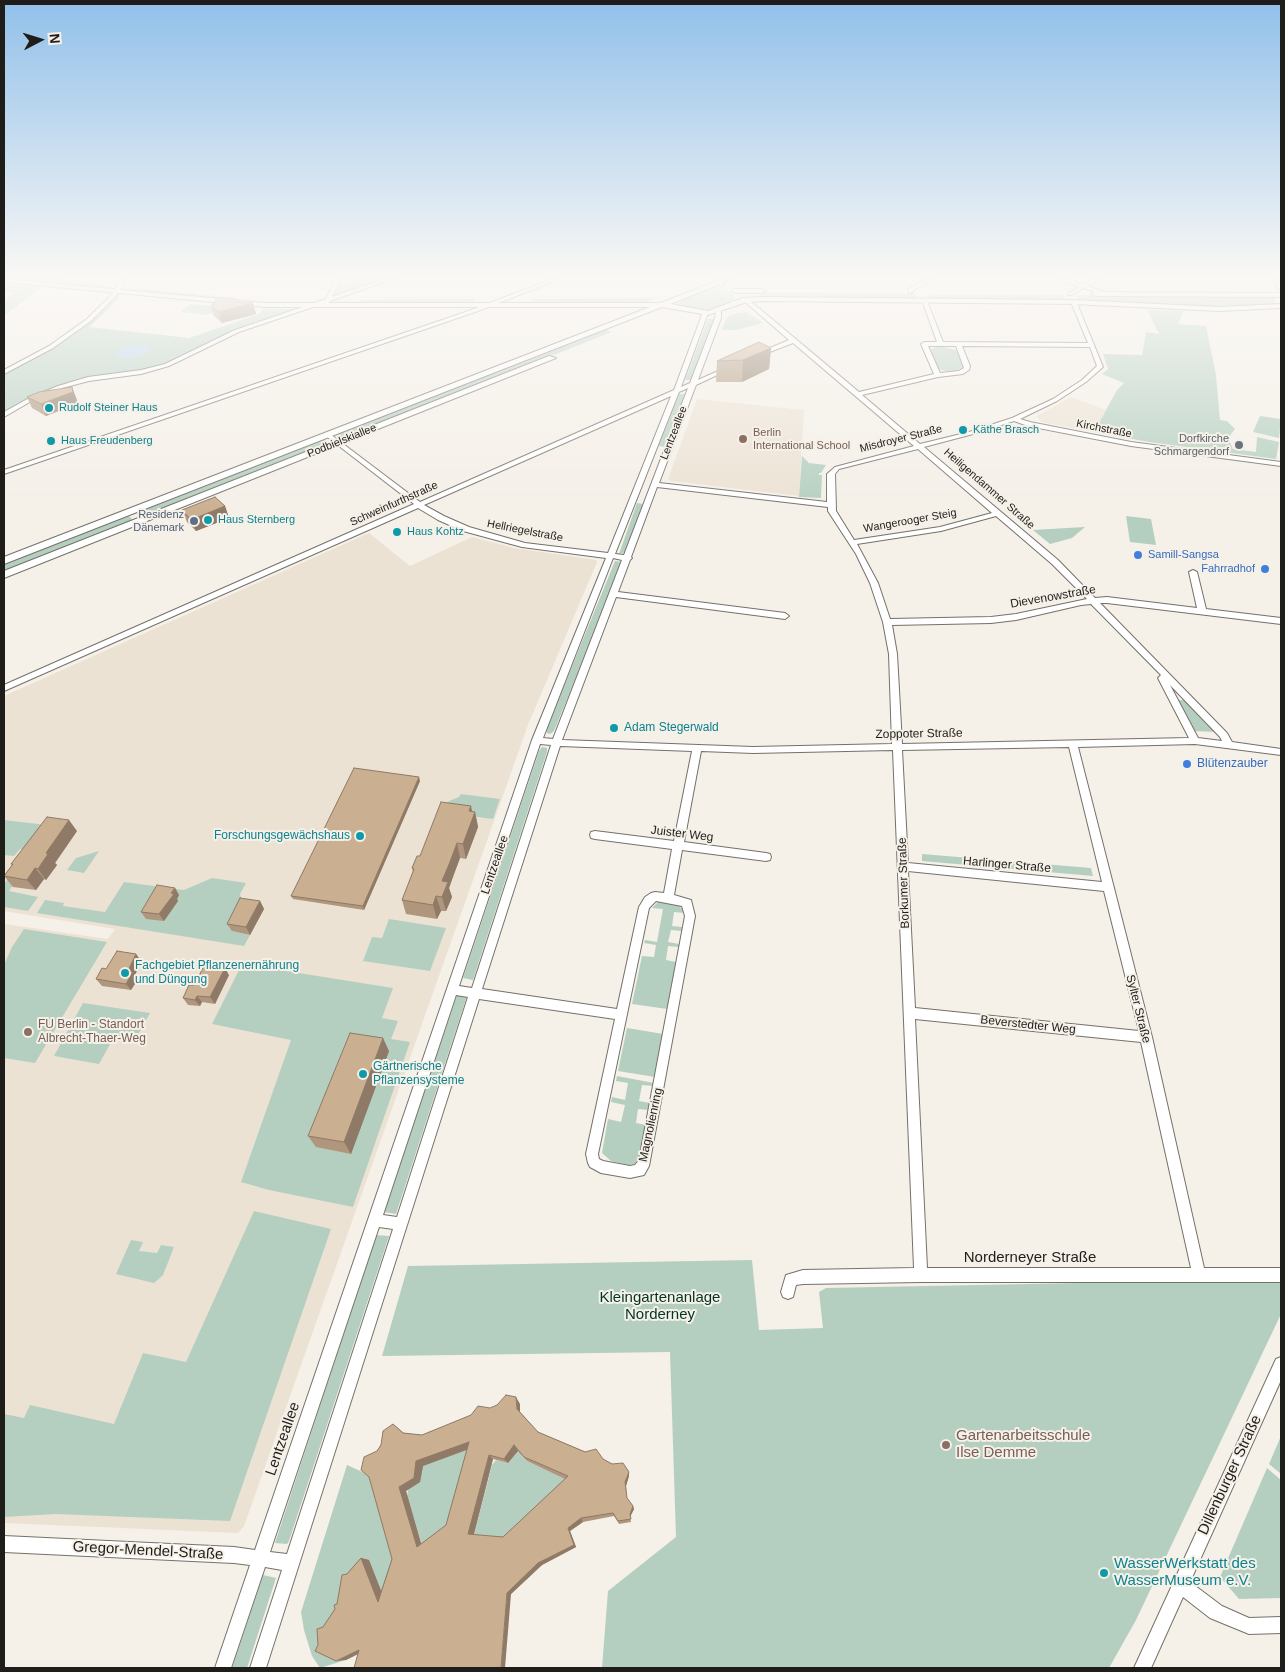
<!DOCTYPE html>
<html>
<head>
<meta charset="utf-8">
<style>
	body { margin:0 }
	#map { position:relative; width:1285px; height:1672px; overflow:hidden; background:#f5f0e8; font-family:Helvetica,sans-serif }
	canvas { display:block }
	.frame { position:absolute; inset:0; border:5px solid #1f1d1a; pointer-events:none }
	.north { position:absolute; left:15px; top:15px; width:50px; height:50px; -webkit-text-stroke:4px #f5f0e8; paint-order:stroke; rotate:85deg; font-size:14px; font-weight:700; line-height:20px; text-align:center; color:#1f1d1a }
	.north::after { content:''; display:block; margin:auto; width:18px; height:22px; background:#1f1d1a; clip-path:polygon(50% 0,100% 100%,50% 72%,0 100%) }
</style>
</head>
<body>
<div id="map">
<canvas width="1285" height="1672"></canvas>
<div class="frame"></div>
<div class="north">N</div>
</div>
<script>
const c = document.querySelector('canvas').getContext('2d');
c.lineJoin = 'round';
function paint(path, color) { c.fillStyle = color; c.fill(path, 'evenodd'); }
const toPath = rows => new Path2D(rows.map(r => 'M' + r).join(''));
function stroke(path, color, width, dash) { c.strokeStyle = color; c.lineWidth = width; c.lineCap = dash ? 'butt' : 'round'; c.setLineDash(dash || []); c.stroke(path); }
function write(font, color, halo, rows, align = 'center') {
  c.font = font + ' Helvetica,sans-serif'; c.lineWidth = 4; c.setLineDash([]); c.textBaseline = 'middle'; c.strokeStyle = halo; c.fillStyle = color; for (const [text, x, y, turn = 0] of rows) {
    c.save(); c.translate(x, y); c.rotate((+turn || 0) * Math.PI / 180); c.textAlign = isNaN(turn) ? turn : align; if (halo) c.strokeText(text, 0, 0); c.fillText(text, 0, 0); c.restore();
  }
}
paint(toPath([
	[1071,397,1106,410,1094,432,1041,422,1037,416],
	[697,399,804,410,799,496,671,481,668,479],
	[369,533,410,566,472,537,514,548,596,560,597,562,528,725,244,1526,238,1533,4,1523,4,924,108,939,115,929,4,911,4,696]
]), '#ece2d4');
paint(toPath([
	[13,279,55,279,103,284,101,288],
	[341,279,382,279,335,295],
	[4,284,23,286,41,287,4,316,4,302,14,293,4,292],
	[715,287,731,292,734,295,734,299,708,311,678,304,682,300],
	[135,288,236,298,233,302,130,291],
	[755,292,916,294,918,299,762,297],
	[928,294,1063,295,1065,301,930,299],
	[1077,295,1273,297,1276,304,1225,307,1079,301],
	[117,296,120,297,106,312,89,327,189,338,259,314,263,309,301,309,234,330,166,364,140,371,86,378,67,383,30,398,4,413,4,374,70,337,98,316],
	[655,298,649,302,533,302,533,299],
	[475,299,473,303,357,303,359,300],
	[190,304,221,307,216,312,206,315,181,312],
	[1147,310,1184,311,1178,324,1206,326,1216,375,1220,420,1227,421,1235,429,1228,438,1233,449,1256,452,1257,437,1279,442,1276,459,1149,442,1094,432,1117,390,1124,383,1102,374,1108,369,1103,354,1142,355,1146,332,1159,334],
	[746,312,763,323,736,330,722,330,727,317,737,313],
	[708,319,714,319,691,380,685,380],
	[606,330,612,332,341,439,336,435],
	[940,346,956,350,964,368,952,372,941,370,936,367,931,349],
	[679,394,685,394,665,447,659,446],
	[1260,416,1281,419,1279,438,1253,432],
	[325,439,329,444,147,516,142,511],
	[802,456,809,463,826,465,821,473,819,473,819,475,822,475,821,498,799,497],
	[637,503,643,504,626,552,619,554],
	[129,516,134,521,4,572,4,564],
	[1126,516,1151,519,1156,545,1130,542],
	[1085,527,1072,538,1050,544,1033,530],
	[615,561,622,562,592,639,554,731,550,734,547,733,546,730],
	[1177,700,1186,700,1217,732,1193,731],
	[542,747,547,748,547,752,473,980,463,978,539,751],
	[461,794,500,799,493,819,446,813,445,806,449,801,459,797],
	[4,820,55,826,9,891,38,897,28,911,4,907,4,884,29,850,20,849,14,856,4,855],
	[99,851,84,873,67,870,76,858],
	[922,854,1091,868,1093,876,922,861],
	[212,878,246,883,240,894,242,901,232,931,250,935,244,946,37,913,45,900,64,903,63,906,105,912,124,882,184,890],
	[658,902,678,904,685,913,674,912,672,926,682,927,682,931,671,930,668,942,679,944,679,947,668,946,666,960,676,962,667,1009,632,1004,642,956,654,957,656,945,644,943,645,940,657,942,663,909,652,908],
	[389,919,446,928,430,971,363,961,372,937,382,938],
	[24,929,107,942,35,1063,4,1058,4,965,12,947],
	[242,964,393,988,382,1018,398,1021,391,1039,410,1042,353,1207,269,1190,241,1182,291,1040,212,1024],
	[457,995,467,996,396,1214,384,1212],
	[83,1003,150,1013,135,1040,114,1037,99,1064,54,1056],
	[627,1028,663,1034,655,1077,618,1071],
	[617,1076,654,1083,653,1086,642,1085,639,1101,650,1103,649,1110,638,1109,636,1123,646,1125,640,1158,635,1164,629,1165,611,1161,602,1153,608,1119,621,1122,625,1105,611,1102,612,1097,625,1100,628,1083,616,1081],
	[254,1211,331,1229,230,1521,56,1514,4,1517,4,1414,24,1418,30,1405,114,1424,143,1353,186,1362],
	[376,1235,389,1236,289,1541,287,1544,275,1543],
	[131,1240,143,1242,139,1251,157,1253,161,1245,174,1247,163,1275,154,1283,116,1274],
	[752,1260,759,1330,823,1328,819,1292,826,1288,1281,1279,1281,1314,1136,1620,1109,1668,602,1668,608,1591,676,1537,670,1352,382,1356,408,1266],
	[1281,1436,1281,1474,1269,1464],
	[474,1447,451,1528,426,1559,407,1496,408,1490,423,1466],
	[518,1451,527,1461,570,1481,507,1540,471,1547,492,1465,496,1460,508,1463],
	[347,1465,369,1475,400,1561,387,1606,369,1561,346,1660,320,1668,312,1656,304,1630,301,1612],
	[1267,1468,1281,1480,1281,1598,1239,1599,1220,1577],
	[263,1575,276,1578,247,1668,232,1668]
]), '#b4cfc0');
paint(toPath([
	[129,345,145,345,150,347,147,353,132,358,121,358,117,355,121,349]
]), '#b0d1ed');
const minor = toPath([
	[120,279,126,279,116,296,91,321,53,348,4,374,4,370,49,346,87,319,112,294,120,279],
	[335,279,341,279,332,297,384,279,393,279,330,301,329,303,325,303,239,332,169,366,141,374,89,381,62,388,35,399,4,417,4,412,31,397,58,386,88,377,141,370,165,364,235,330,326,299,335,279],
	[552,279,560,279,478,311,4,474,4,470,474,309,552,279],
	[713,279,719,279,725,285,720,286,713,279],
	[925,279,932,279,913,291,913,293,909,293,908,289,925,279],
	[1059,279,1068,279,1083,284,1093,279,1100,279,1088,286,1109,294,1106,296,1084,288,1072,295,1068,295,1068,293,1079,287,1059,279],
	[744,299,748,299,859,392,934,374,921,344,924,342,937,342,922,300,927,301,943,342,1088,343,1071,302,1076,301,1103,367,1086,382,1057,401,1020,419,1030,422,1131,442,1281,462,1281,466,1131,446,1028,426,1014,421,973,434,924,447,1058,560,1095,598,1107,597,1197,608,1189,572,1193,570,1197,572,1206,609,1281,618,1281,624,1107,603,1100,603,1227,733,1232,742,1281,749,1281,755,1195,744,1078,747,1152,1037,1204,1268,1281,1268,1281,1282,921,1282,803,1284,796,1285,793,1297,788,1299,783,1297,781,1292,786,1275,803,1270,914,1268,893,750,753,753,701,751,684,842,766,853,770,854,771,857,770,860,766,861,682,850,674,895,691,900,695,916,649,1166,644,1175,630,1178,601,1173,590,1167,588,1163,586,1154,615,1019,479,999,266,1668,250,1668,282,1570,265,1567,231,1668,215,1668,250,1565,234,1563,4,1552,4,1536,234,1547,255,1550,532,740,606,558,522,547,463,531,438,520,418,508,4,691,4,685,414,504,326,436,326,434,330,434,420,502,674,390,703,312,708,313,681,387,690,383,715,318,716,310,721,311,721,318,698,380,727,367,732,368,696,385,659,483,827,502,827,474,835,467,914,446,793,343,762,355,758,355,758,353,789,340,744,301,744,299],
	[928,346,956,346,964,368,959,371,940,373,928,346],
	[962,346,1090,347,1097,366,1082,380,1053,399,1012,418,969,432,920,444,862,395,938,377,963,374,969,370,970,366,962,346],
	[688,388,624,555,615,554,679,392,688,388],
	[671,396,608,553,525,543,469,527,444,516,424,505,671,396],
	[918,449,992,513,940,527,854,540,836,511,835,474,839,469,918,449],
	[657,487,828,507,828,511,856,554,870,583,883,622,889,654,892,744,753,747,562,740,616,597,785,619,789,616,785,613,618,592,630,560,632,558,631,557,657,487],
	[996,516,1052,564,1087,599,1016,614,991,617,890,619,878,583,857,544,941,531,996,516],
	[613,558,622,560,553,739,543,738,613,558],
	[1091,604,1161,675,1158,678,1189,738,902,744,897,654,892,625,991,623,1016,620,1081,605,1091,604],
	[1170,685,1220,737,1222,741,1198,738,1170,685],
	[540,744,551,745,472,988,459,986,540,744],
	[560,746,692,751,674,841,595,831,591,832,590,835,591,838,595,839,672,849,664,893,655,892,651,893,645,897,639,907,617,1009,482,989,560,746],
	[1069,747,1102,882,908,863,902,750,1069,747],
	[908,871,1104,891,1139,1031,915,1008,908,871],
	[656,901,682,906,685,916,639,1160,635,1165,630,1166,603,1161,599,1159,598,1154,649,908,656,901],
	[456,995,468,997,397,1217,383,1215,456,995],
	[915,1019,1141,1042,1191,1268,927,1268,915,1019],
	[379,1227,393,1229,287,1554,270,1552,379,1227],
	[1281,1357,1281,1380,1190,1582,1222,1606,1249,1618,1281,1617,1281,1633,1249,1634,1210,1618,1183,1597,1151,1668,1134,1668,1276,1359,1281,1357]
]);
const tertiary = toPath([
	[4,279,265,303,661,303,721,279,732,279,671,304,708,311,743,298,761,297,1074,300,1219,307,1281,304,1281,308,1219,311,1074,304,761,301,747,302,708,315,662,307,4,564,4,557,650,307,265,307,4,282,4,279],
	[733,289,762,289,766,291,762,293,736,293,732,291,733,289],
	[1093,292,1281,293,1281,297,1096,296,1092,294,1093,292],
	[549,356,556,358,4,578,4,571,549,356]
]);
const secondary = toPath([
	[1272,279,1280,279,1281,289,1278,289,1272,279]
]);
stroke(minor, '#75716a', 2);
stroke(tertiary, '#75716a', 2);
stroke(secondary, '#75716a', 2);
paint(minor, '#fff');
paint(tertiary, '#fff');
paint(secondary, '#fee5d2');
paint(toPath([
	[253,303,256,314,222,323,214,316,211,306],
	[771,348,769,369,742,382,716,382,717,361],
	[72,387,78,403,46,416,32,408,27,397],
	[225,506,229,518,196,531,187,522,182,510],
	[420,781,364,910,293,899,291,896],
	[472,812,475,812,478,827,466,859,460,858,453,876,449,888,452,897,446,911,441,911,437,919,406,914,402,900,413,872,412,868,420,856],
	[77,831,55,863,57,865,46,880,44,879,36,890,13,887,4,876,12,865,11,864],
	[175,888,179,895,177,899,178,901,164,921,146,919,141,912],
	[260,901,264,909,250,935,232,931,227,924],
	[136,954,141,961,135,975,138,979,131,990,102,986,96,979,106,969],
	[229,975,215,1004,202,1002,200,1006,188,1005,183,998,194,985],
	[389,1051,351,1154,316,1147,308,1136],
	[520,1404,520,1412,538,1432,603,1459,629,1472,629,1476,626,1486,627,1498,633,1506,634,1509,630,1517,631,1522,619,1524,614,1516,583,1522,570,1531,576,1547,542,1565,511,1594,358,1654,346,1660,318,1645,323,1627,335,1609,337,1604,347,1574,361,1558,369,1560,381,1591,392,1559,377,1451,393,1424,404,1433,422,1435,490,1408],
	[467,1450,446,1525,421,1544,406,1491,420,1482,423,1466],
	[518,1451,527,1461,565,1479,503,1537,474,1535,493,1459,508,1463]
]), '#af967d');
paint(toPath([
	[253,303,256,314,222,323,219,312],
	[771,348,769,369,742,382,743,360],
	[72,387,78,403,46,416,41,404],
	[225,506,229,518,196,531,191,520],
	[419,777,420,781,364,910,363,906],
	[471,806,473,816,475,812,478,827,466,859,463,844,469,811],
	[69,820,77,831,55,863,57,865,46,880,38,869,46,853],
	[457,843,460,858,449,888,452,897,446,911,442,897,442,881],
	[35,868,44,879,36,890,27,880],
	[175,888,179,895,177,899,178,901,164,921,159,914],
	[436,896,441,911,437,919,433,905],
	[260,901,264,909,250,935,246,927],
	[136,954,141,961,135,975,138,979,131,990,126,984,128,971],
	[225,968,229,975,215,1004,210,997],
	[197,996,202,1002,200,1006,195,1000],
	[383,1038,389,1051,351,1154,344,1142],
	[516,1397,520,1404,520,1415,517,1409],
	[469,1442,474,1447,423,1466,420,1482,406,1491,423,1550,417,1547,399,1487,416,1461],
	[514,1445,518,1451,508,1463,504,1459],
	[489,1455,493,1459,473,1537,468,1534],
	[629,1472,629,1476,626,1486,625,1482],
	[633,1506,634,1509,630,1517,630,1514],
	[581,1518,583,1522,570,1531,576,1547,542,1565,511,1594,505,1668,501,1668,507,1593,568,1528],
	[361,1558,369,1560,386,1603,378,1602],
	[368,1649,346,1660,336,1661,359,1650]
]), '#8e7a66');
const building = toPath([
	[216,300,253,303,219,312,211,306,216,300],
	[759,342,771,348,743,360,717,361,759,342],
	[72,387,73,392,41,404,27,397,39,392,72,387],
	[215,497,225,506,191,520,182,510,215,497],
	[354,768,419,777,363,906,291,896,354,768],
	[441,802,471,806,469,811,475,812,463,844,457,843,450,862,442,881,448,882,442,897,436,896,433,905,402,900,414,869,412,868,417,856,420,856,441,802],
	[47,817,69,820,46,853,48,854,38,869,35,868,27,880,4,876,13,864,11,864,47,817],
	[157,885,175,888,171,893,174,894,159,914,141,912,157,885],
	[240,898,260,901,246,927,227,924,240,898],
	[117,951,136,954,128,971,133,972,126,984,96,979,102,968,106,969,117,951],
	[206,965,225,968,210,997,197,996,195,1000,183,998,189,985,194,985,203,968,206,965],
	[350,1033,383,1038,344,1142,308,1136,350,1033],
	[506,1395,516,1397,517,1409,538,1432,585,1452,596,1449,603,1459,612,1464,623,1463,629,1472,625,1482,627,1498,633,1506,630,1514,631,1519,618,1521,613,1513,581,1518,568,1528,574,1545,538,1563,507,1593,501,1668,354,1668,359,1650,336,1661,315,1651,318,1645,317,1629,323,1627,335,1609,334,1605,337,1604,342,1575,347,1574,361,1558,378,1602,392,1559,369,1477,361,1470,364,1457,377,1451,381,1445,383,1431,393,1424,403,1433,422,1435,471,1415,478,1406,490,1408,497,1405,506,1395],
	[469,1442,446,1525,417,1547,399,1487,414,1478,416,1461,469,1442],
	[514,1445,524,1457,568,1476,503,1537,468,1534,489,1455,504,1459,514,1445]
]);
paint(building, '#cbaf91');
stroke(building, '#8e7a66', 1);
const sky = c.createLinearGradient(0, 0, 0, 513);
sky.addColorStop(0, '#91c0ea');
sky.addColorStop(0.54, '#faf8f5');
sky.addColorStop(1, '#faf8f500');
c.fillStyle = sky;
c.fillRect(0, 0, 1285, 513);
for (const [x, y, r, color] of [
	[49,408,5,"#0f9aa8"],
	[963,430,5,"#0f9aa8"],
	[743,439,5,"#8d6e63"],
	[51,441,5,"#0f9aa8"],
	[1239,445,5,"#6b7280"],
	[208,520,5,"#0f9aa8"],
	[194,521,5,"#5c6f8a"],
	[397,532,5,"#0f9aa8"],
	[1138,555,5,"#3f7fe0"],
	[1265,569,5,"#3f7fe0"],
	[614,728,5,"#0f9aa8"],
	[1187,764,5,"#3f7fe0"],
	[360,836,5,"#0f9aa8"],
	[125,973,5,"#0f9aa8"],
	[28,1032,5,"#8d6e63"],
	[363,1074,5,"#0f9aa8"],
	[946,1445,5,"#8d6e63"],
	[1104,1573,5,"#0f9aa8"]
]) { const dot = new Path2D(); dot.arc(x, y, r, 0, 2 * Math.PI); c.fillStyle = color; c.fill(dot); stroke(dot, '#f5f0e8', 2); }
write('11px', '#0d838f', '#f5f0e8', [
	["Rudolf Steiner Haus",59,408],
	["Käthe Brasch",973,430],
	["Haus Freudenberg",61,441],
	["Haus Sternberg",218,520],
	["Haus Kohtz",407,532]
], 'left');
write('11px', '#1f1d1a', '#f5f0e8', [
	["Kirchstraße",1104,429,11],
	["Lentzeallee",674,433,-69],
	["Misdroyer Straße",901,439,-14],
	["Podbielskiallee",342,441,-22],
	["Heiligendammer Straße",989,489,41],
	["Schweinfurthstraße",394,504,-24],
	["Wangerooger Steig",910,521,-10],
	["Hellriegelstraße",525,531,11]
]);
write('11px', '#785e54', '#f5f0e8', [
	["Berlin",753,433],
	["International School",753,446]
], 'left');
write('11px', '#5b616d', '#f5f0e8', [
	["Dorfkirche",1229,439],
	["Schmargendorf",1229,452]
], 'right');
write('11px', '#4e5e75', '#f5f0e8', [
	["Residenz",184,515],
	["Dänemark",184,528]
], 'right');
write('11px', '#366cbe', '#f5f0e8', [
	["Samill-Sangsa",1148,555],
	["Fahrradhof",1255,569,"right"]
], 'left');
write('12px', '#1f1d1a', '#f5f0e8', [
	["Dievenowstraße",1053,597,-10],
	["Zoppoter Straße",919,734,-1],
	["Juister Weg",682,834,7],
	["Lentzeallee",495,865,-71],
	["Harlinger Straße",1007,865,5],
	["Borkumer Straße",904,883,-92],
	["Sylter Straße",1138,1009,76],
	["Beverstedter Weg",1028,1025,6],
	["Magnolienring",651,1125,-78]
]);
write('12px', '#0d838f', '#f5f0e8', [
	["Adam Stegerwald",624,728],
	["Forschungsgewächshaus",350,836,"right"],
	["Fachgebiet Pflanzenernährung",135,966],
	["und Düngung",135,980],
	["Gärtnerische",373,1067],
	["Pflanzensysteme",373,1081]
], 'left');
write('12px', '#366cbe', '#f5f0e8', [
	["Blütenzauber",1197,764]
], 'left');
write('12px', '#785e54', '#f5f0e8', [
	["FU Berlin - Standort",38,1025],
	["Albrecht-Thaer-Weg",38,1039]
], 'left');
write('15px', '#1f1d1a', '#f5f0e8', [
	["Norderneyer Straße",1030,1258],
	["Lentzeallee",283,1439,-71],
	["Dillenburger Straße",1230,1475,-65],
	["Gregor-Mendel-Straße",148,1551,3]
]);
write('15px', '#003622', '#f5f0e8', [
	["Kleingartenanlage",660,1298],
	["Norderney",660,1315]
]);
write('15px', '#785e54', '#f5f0e8', [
	["Gartenarbeitsschule",956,1436],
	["Ilse Demme",956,1453]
], 'left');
write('15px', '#0d838f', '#f5f0e8', [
	["WasserWerkstatt des",1114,1564],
	["WasserMuseum e.V.",1114,1581]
], 'left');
</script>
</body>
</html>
